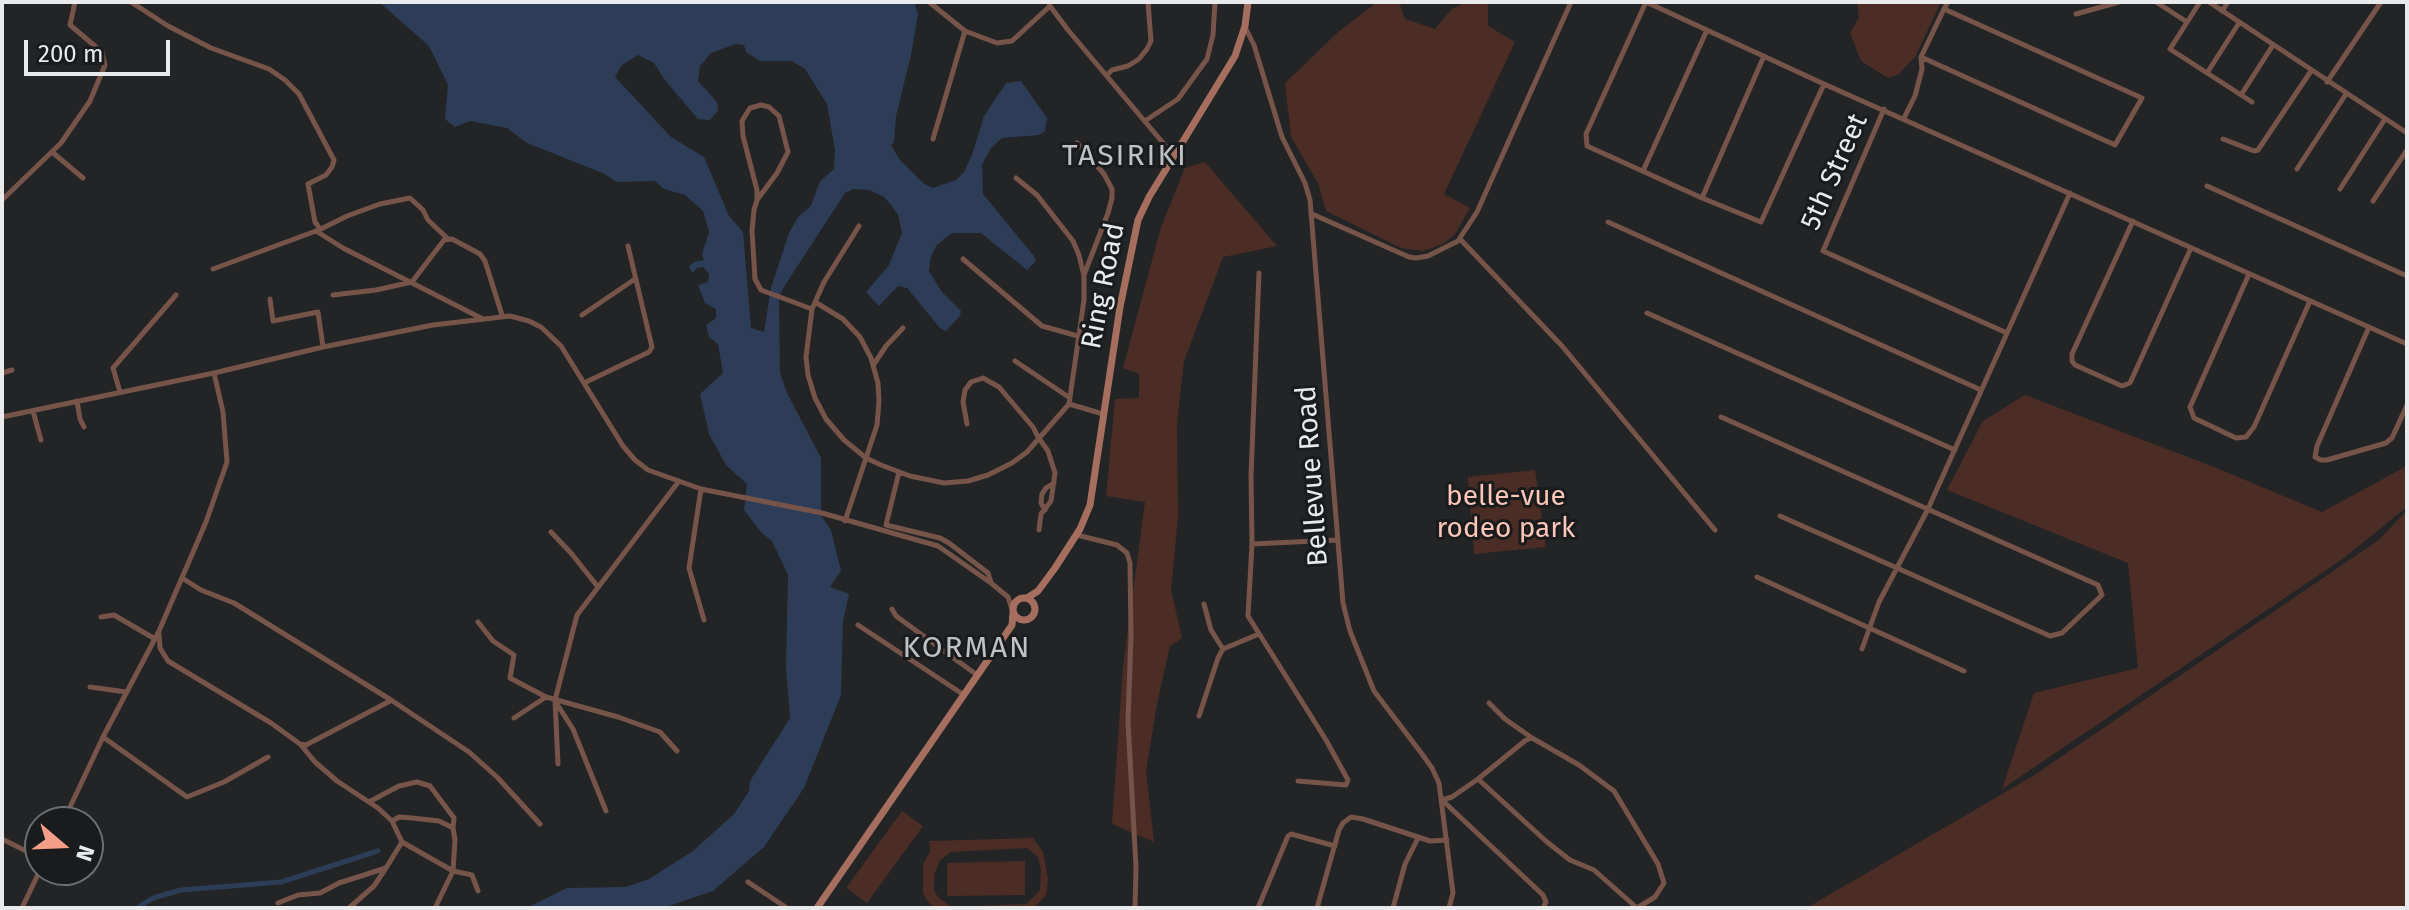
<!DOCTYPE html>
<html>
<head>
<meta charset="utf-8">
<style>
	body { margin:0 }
	#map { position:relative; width:2409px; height:910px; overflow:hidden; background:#222426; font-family:"Fira Sans",sans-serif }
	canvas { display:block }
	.frame { position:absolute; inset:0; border:4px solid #e9eaeb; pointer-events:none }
	.north { position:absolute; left:24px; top:806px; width:80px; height:80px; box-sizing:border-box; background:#191b1d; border:2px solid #6c6e6f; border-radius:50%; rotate:109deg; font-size:22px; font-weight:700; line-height:32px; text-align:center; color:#e9eaeb }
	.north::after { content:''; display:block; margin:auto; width:28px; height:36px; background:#f49e88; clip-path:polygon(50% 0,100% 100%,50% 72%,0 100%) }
	.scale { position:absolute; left:24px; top:40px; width:146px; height:36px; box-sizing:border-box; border:4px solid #e9eaeb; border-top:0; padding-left:10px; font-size:24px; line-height:28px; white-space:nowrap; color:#e9eaeb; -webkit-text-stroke:6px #191b1d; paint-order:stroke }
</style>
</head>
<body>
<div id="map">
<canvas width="2409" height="910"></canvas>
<div class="frame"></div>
<div class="north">N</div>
<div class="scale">200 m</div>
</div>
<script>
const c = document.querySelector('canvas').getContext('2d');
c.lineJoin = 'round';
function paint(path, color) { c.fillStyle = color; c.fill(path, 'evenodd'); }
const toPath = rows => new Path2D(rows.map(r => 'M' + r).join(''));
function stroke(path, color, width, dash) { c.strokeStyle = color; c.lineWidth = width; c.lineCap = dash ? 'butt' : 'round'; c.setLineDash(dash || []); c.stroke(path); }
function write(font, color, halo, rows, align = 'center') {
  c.font = font + ' "Fira Sans",sans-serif'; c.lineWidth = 6; c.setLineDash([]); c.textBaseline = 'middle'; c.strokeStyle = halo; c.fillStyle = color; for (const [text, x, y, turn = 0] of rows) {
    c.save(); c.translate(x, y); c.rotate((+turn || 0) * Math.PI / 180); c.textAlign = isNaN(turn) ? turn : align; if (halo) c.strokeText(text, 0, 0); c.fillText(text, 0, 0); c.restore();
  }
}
paint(toPath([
	[1377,2,1399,2,1405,19,1435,29,1452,9,1466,2,1488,2,1488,26,1515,42,1444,194,1470,208,1455,234,1443,244,1423,251,1401,248,1326,211,1318,183,1291,137,1285,83,1337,33],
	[1857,2,1941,2,1915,57,1899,74,1888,78,1861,61,1850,33,1859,18],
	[1205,162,1277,246,1223,257,1184,361,1177,425,1178,516,1171,590,1182,638,1170,646,1157,704,1146,771,1154,842,1112,824,1123,667,1145,502,1106,496,1115,399,1139,398,1139,374,1123,368,1161,227,1185,168],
	[2025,395,2214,467,2322,512,2407,466,2407,507,2344,558,2002,789,2034,693,2138,668,2128,563,1947,490,1983,421],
	[1535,470,1546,547,1474,554,1468,477],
	[2407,510,2407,908,1812,908,1810,906,2033,776,2380,539],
	[902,811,923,826,867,903,846,888],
	[1033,838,1043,852,1048,879,1046,895,1034,908,936,908,929,903,923,893,923,864,930,852,929,841],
	[1027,848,1038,857,1041,870,1040,890,1026,904,952,907,939,898,934,891,934,875,940,860,951,852],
	[1025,861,1025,895,947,896,947,863]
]), '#4c2d26');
paint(toPath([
	[379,2,914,2,918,14,911,55,896,116,894,142,891,145,900,160,923,183,933,188,956,180,964,172,972,155,984,116,1006,83,1021,81,1047,118,1045,131,1039,135,1002,138,991,148,982,165,983,194,1034,256,1036,261,1027,270,981,233,952,233,937,245,931,256,929,271,942,292,961,311,960,316,946,331,940,328,907,288,898,286,879,306,866,292,889,265,902,233,898,215,892,206,884,197,869,190,853,189,845,193,782,290,779,298,780,373,787,393,821,458,821,515,831,530,841,571,830,587,849,594,843,621,841,695,804,788,764,847,713,891,663,908,526,908,567,888,626,887,649,879,693,851,734,814,749,791,750,781,790,718,786,668,788,575,772,541,762,533,744,510,747,484,726,465,709,434,700,394,723,373,718,344,709,337,706,325,716,318,716,309,705,303,698,285,708,282,709,274,703,267,697,268,692,273,689,266,694,262,704,260,702,254,709,232,703,211,685,195,664,189,655,181,616,182,605,174,527,143,507,128,470,121,455,127,445,119,448,85,429,46],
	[736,44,744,45,746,52,760,61,792,61,805,69,827,104,835,150,834,169,820,181,811,206,798,217,789,233,771,288,764,332,751,328,743,232,729,216,704,157,671,137,615,77,622,65,638,55,654,63,664,79,698,119,710,120,718,111,717,102,698,81,700,66,711,53]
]), '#2d3d58');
stroke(toPath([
	[137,908,153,898,181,890,281,882,378,851]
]), '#2d3d58', 5);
stroke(toPath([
	[131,2,168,26,211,48,269,69,285,80,299,94,334,160,332,167,326,175,308,184,315,222,320,229],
	[929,2,965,31,997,43,1012,41,1050,6],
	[1049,2,1050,6,1068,30,1174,156],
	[1646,2,1824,84,2407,344],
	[1646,2,1586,134,1587,146,1702,198,1761,222,1824,84],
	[2156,2,2187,22],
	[2200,2,2170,49,2252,102],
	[2209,2,2407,133],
	[1944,9,2142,98,2115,145,1921,57,1944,9,1948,2],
	[2222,11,2228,2],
	[2076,14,2119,2],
	[1245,27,1254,45,1282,137,1305,183,1310,200,1343,603,1350,631,1374,691,1422,754,1432,768,1439,783,1453,893,1449,908],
	[2207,73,2239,23],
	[1107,75,1112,70,1128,66,1139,59,1147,49,1151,41,1148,2],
	[2327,82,2381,2],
	[2241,95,2273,45],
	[1884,109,1823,251,2007,333],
	[1904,118,1915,96,1922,69,1921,57],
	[1145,121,1178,99,1207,59,1213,35,1215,2],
	[933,139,965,31],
	[2223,139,2254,151,2258,150,2311,71],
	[1077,143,1104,174,1112,189,1112,198,1108,213,1084,275],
	[52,152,83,178],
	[2297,169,2346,94],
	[1643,171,1707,30],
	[2207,186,2407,276],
	[2340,189,2385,119],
	[1702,198,1764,56],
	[2,200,61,143,90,101,105,65,102,52,70,25,75,2],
	[757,200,757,190,743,136,742,121,750,108,761,105,769,107,779,116,788,152,777,173,757,200,754,210,752,231,755,279,761,290,812,309],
	[2373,201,2407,150],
	[1312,214,1409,257,1416,258,1428,256,1458,241,1477,212,1571,2],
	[2133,221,2072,354,2072,361,2075,365,2122,386,2130,383,2191,248],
	[1608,222,1981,390],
	[859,226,824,282,812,309,806,357,808,375,815,398,826,419,844,440,866,458,881,465,910,476,944,483,968,481,988,475,1012,463,1027,452,1069,404,1084,300,1084,276,1079,255,1073,241,1037,195,1016,178],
	[319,230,347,216,380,204,410,198,423,210,428,220,448,239],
	[1460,239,1562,346,1715,530],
	[963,259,1042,326,1078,336],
	[213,269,316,231,343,248,481,318],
	[1259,273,1251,476,1252,544,1248,616,1326,740,1348,780,1346,785,1298,781],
	[2249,274,2190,407,2194,418,2236,438,2246,437,2254,427,2310,301],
	[333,295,376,290,412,282,444,240,452,239,480,254,485,261,502,315],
	[270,299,273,321,318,312,323,347],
	[815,302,843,319,860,337,871,358,878,383,879,401,877,425,845,521],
	[1647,313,1955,450],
	[582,315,635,279],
	[2369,327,2317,446,2315,457,2321,460,2327,460,2386,443,2392,438,2407,405],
	[1015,361,1070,398],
	[874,364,886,346,903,328],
	[2,373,12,370],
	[584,383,649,352,652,347,628,246],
	[120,392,113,368,176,295],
	[77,401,80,419,84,427],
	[1069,404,1103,414],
	[33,411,41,440],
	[2,417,214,373,323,347,433,325,510,316,529,321,541,327,561,346,623,446,635,460,648,470,701,489,822,513,938,546,991,583,1008,597,1012,609],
	[1721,417,2098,585,2102,595,2062,633,2050,636,1780,516],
	[967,424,963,402,965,390,971,382,983,378,999,387,1033,427,1038,437,1048,451,1055,473,1051,501,1041,514,1039,530],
	[899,472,886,525,940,538,949,543,988,573,991,582],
	[701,489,689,568,704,620],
	[1045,510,1041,503,1042,494,1046,488,1054,483],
	[551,532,571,553,598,587],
	[1077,535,1117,545,1127,553,1130,563,1131,636,1128,722,1136,867,1135,908],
	[1252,544,1337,540],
	[1757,577,1964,671],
	[182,578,201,590,234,603,391,700,469,752,497,777,540,824],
	[1204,604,1211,630,1223,649,1259,634],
	[892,609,896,616,977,675],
	[101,617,114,615,155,639],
	[478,622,493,641,514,655,510,678,546,697,618,717,660,732,677,751],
	[858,625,964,695],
	[159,634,160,648,168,661,271,723,300,744,306,745,390,701],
	[1862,649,1879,602,1928,509,2070,193],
	[90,687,126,692],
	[555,701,573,729,606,811],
	[1199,716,1218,658,1223,649],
	[514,718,546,697],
	[103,737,187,797,224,782,268,757],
	[1532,738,1579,765,1614,791,1658,864,1664,883,1655,897,1637,908,1594,870,1570,860,1547,842,1478,779,1452,797,1442,800,1543,895,1546,902,1543,908],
	[301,745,315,762,337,781,378,808,392,821,399,817,412,818,439,821,453,828,455,840,453,871,435,908],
	[558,764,555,700,577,615,679,481],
	[1478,779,1526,740,1532,738,1505,719,1489,703],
	[369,802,399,786,417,782,430,786,454,818,453,828],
	[392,821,402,842,453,871,472,875,478,891],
	[63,822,103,737,159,631,206,522,227,462,223,412,214,373],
	[2,839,40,858],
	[748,882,787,908],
	[278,903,298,895,320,893,339,883,386,868,402,842],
	[22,908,40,870],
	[349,908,374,886,386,868],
	[1258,908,1288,836,1291,834,1335,846],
	[1317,908,1339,830,1343,823,1351,817,1363,819,1430,841,1447,840],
	[1393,908,1405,864,1418,838]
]), '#77544a', 5);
stroke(toPath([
	'1013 609a11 11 0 1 1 22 0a11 11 0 1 1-22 0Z',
	[1027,598,1038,591,1055,568,1080,529,1090,505,1120,307,1138,220,1149,197,1235,56,1245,26,1248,2],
	[817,908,1012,625,1013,613]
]), '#a66e5f', 7);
write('28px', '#e9eaeb', '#191b1d', [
	["5th Street",1835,172,-66],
	["Ring Road",1104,286,-79],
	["Bellevue Road",1313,476,-94]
]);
write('28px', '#fbc5b7', '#191b1d', [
	["belle-vue",1506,497],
	["rodeo park",1506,529]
]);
c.letterSpacing = '2px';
write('30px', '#bfc1c4', '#191b1d', [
	["TASIRIKI",1125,157],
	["KORMAN",967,649]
]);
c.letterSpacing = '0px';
</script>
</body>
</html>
